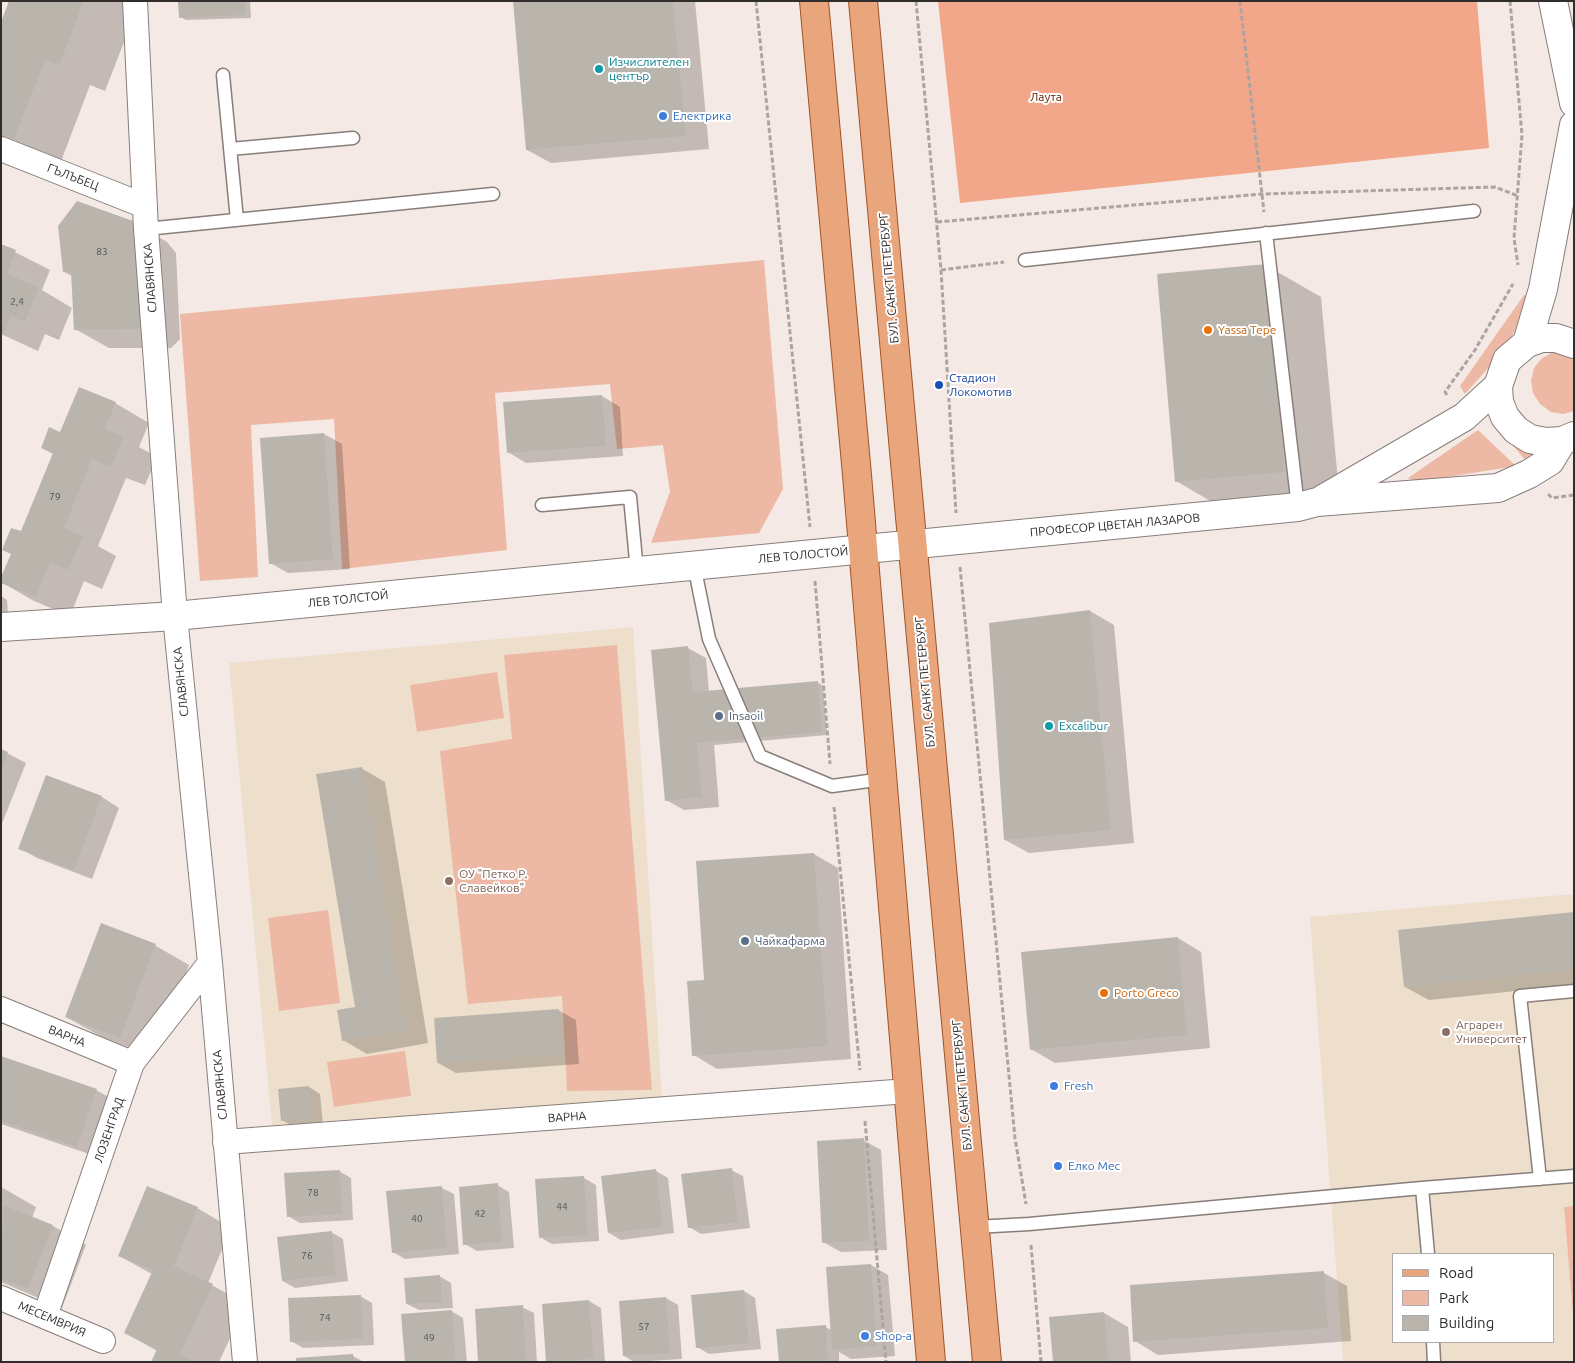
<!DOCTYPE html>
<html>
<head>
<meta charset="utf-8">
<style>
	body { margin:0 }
	#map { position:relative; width:1575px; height:1363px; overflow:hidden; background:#f4e9e4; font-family:Ubuntu,sans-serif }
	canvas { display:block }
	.frame { position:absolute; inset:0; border:2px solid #312d2c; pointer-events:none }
	.legend { position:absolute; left:1392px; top:1253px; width:162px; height:90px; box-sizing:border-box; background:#fff; border:1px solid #adabab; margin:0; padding:6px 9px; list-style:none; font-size:15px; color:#312d2c }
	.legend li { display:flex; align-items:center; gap:10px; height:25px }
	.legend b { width:25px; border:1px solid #adabab }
</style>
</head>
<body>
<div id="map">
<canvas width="1575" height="1363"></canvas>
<div class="frame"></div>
<ul class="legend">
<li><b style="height:6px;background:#e9a57c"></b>Road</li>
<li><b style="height:14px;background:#edb9a5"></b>Park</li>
<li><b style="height:14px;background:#bab5ac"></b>Building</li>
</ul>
</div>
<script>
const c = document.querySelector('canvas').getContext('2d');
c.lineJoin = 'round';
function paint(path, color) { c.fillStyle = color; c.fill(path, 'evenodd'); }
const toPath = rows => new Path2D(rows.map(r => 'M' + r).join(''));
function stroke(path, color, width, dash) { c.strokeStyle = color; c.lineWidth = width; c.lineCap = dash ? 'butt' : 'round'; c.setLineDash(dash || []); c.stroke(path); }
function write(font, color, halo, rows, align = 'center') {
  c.font = font + ' Ubuntu,sans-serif'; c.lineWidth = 4; c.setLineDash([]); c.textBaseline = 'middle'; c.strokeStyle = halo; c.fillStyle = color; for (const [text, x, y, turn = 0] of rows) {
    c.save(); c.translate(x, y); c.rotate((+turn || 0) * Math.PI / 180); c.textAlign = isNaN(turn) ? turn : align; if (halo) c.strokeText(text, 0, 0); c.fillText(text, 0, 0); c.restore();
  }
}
paint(toPath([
	[633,627,662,1099,272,1125,229,663],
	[1574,894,1574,1206,1564,1207,1574,1326,1574,1362,1343,1362,1310,917],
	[1394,1254,1554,1254,1554,1342,1394,1342]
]), '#eedfcc');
paint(toPath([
	[764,260,783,489,759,533,651,543,670,492,663,445,617,449,610,384,495,393,507,550,342,569,334,419,251,425,258,577,200,581,180,314],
	[1524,295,1537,295,1500,355,1465,394,1460,386],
	[1563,350,1574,353,1574,411,1563,414,1551,412,1540,404,1533,393,1531,381,1534,368,1541,359,1551,353],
	[1496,410,1539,449,1527,462,1489,418],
	[1478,430,1516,466,1416,482,1408,478],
	[617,645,652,1090,567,1091,562,996,468,1004,440,751,512,739,504,655],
	[497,672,504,718,417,732,410,685],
	[328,910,340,1003,279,1011,268,918],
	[405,1051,411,1096,334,1107,327,1062],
	[1574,1206,1574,1326,1564,1207]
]), '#edb9a5');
paint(toPath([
	[938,1,1477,1,1489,148,960,203]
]), '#f3a78a');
paint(toPath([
	[11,1,140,1,105,91,90,85,60,164,1,139,1,26],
	[179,1,250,1,251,18,186,20,180,17],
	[514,1,695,1,709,149,551,163,527,150],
	[133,222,167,242,176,253,180,339,171,348,109,348,75,329,72,276,64,272],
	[1,245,50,270,42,290,72,308,59,340,45,334,38,351,1,334],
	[1267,266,1321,297,1340,503,1231,513,1176,481],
	[602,396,620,407,623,456,526,463,508,452],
	[115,403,149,423,139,447,157,457,145,485,126,478,98,546,116,556,102,589,84,581,70,616,34,601,1,582,12,554,4,550,21,533,53,454,42,448,61,433],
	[324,434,342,444,350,569,288,573,270,563],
	[1,596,7,600,9,631,1,631],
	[1090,611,1114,625,1134,843,1029,853,1005,840,990,624],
	[688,648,706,658,709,692,817,682,823,686,827,735,714,745,719,807,684,810,666,800],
	[1,750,26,763,1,826],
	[361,768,385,782,428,1043,367,1054,343,1040,356,1008],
	[47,776,102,797,119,808,92,879,37,858,20,848],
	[814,854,838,868,851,1059,717,1069,694,1055,706,981,698,863],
	[1574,913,1574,985,1429,1000,1405,987],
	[102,925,156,946,189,965,154,1057,100,1036,66,1017],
	[1178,938,1201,952,1210,1048,1055,1063,1031,1049],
	[558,1010,576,1020,579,1064,456,1073,438,1063],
	[1,1057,96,1090,114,1100,95,1156,1,1124],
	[309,1087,320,1094,323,1124,294,1127,282,1120],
	[863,1140,881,1150,887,1250,841,1252,823,1242],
	[731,1170,743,1176,750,1228,701,1234,689,1227],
	[339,1171,351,1178,353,1220,300,1223,288,1216],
	[656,1171,668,1178,674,1233,621,1240,609,1233],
	[584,1178,596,1185,599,1241,552,1244,540,1237],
	[497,1185,509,1192,514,1248,477,1251,465,1244],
	[1,1187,36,1207,32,1218,53,1226,86,1245,62,1308,1,1282],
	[442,1188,454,1194,459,1254,405,1259,393,1252],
	[197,1208,231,1228,208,1283,246,1304,219,1362,153,1362,157,1351,125,1333,152,1274,119,1256],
	[331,1232,343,1239,348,1281,295,1288,283,1281],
	[871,1265,888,1275,895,1356,851,1359,839,1352,839,1362,780,1362,825,1327,832,1330],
	[1324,1273,1347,1286,1351,1341,1158,1355,1135,1341],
	[439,1276,451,1283,453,1308,419,1310,407,1304],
	[744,1291,755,1298,761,1349,709,1354,697,1347],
	[360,1296,372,1303,374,1345,303,1348,291,1341],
	[666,1298,678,1305,682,1359,634,1362,624,1356],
	[589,1301,601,1308,605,1362,548,1362,543,1305],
	[522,1307,534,1313,537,1362,479,1362],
	[451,1311,463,1318,467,1362,407,1362],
	[1104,1313,1128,1327,1131,1362,1054,1362],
	[353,1356,364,1362,297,1362]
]), '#0003');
paint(toPath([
	[9,1,84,1,59,66,45,60,14,139,1,134,1,22],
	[178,1,245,1,245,15,179,18],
	[513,1,673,1,686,136,526,150],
	[77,201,133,221,142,233,147,319,137,329,74,330,71,272,63,272,58,226],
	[1,244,16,250,7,274,39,287,25,322,11,316,4,333,1,332],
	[1267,264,1285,472,1175,482,1157,274],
	[79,387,116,402,105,429,124,436,111,467,92,459,64,528,83,536,68,570,50,563,36,597,1,583,1,577,11,554,2,550,11,528,21,531,53,453,41,448,49,427,60,432],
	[602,395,606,446,507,453,503,402],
	[324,433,333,559,269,564,260,438],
	[1090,610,1111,830,1004,840,989,623],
	[688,646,693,692,818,681,822,732,697,743,702,797,665,801,651,650],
	[1,749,8,752,1,770],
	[362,767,405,1030,342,1041,337,1010,355,1007,316,774],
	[46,775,102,796,74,870,18,849],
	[814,853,828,1046,692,1056,687,981,704,980,696,861],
	[1574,912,1574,969,1404,987,1398,930],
	[101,923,156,944,120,1038,65,1017],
	[1178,937,1187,1035,1030,1050,1021,952],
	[559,1009,562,1054,437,1063,434,1018],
	[1,1056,97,1089,77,1147,1,1121],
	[309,1086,311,1118,281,1121,278,1089],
	[864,1138,869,1241,822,1243,817,1141],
	[732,1168,738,1222,688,1228,681,1174],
	[656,1169,663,1227,608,1233,601,1176],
	[340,1170,342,1214,287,1217,284,1173],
	[584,1176,588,1235,539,1238,535,1179],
	[498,1183,502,1242,463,1245,459,1187],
	[147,1186,198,1207,174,1266,213,1284,180,1355,196,1362,151,1362,157,1349,124,1333,153,1270,118,1256],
	[442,1186,447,1248,392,1253,386,1191],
	[3,1205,53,1225,28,1289,1,1279],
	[332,1231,336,1275,282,1281,277,1237],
	[871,1264,877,1346,832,1350,826,1267],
	[1324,1271,1328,1328,1133,1342,1130,1285],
	[440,1275,442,1302,406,1304,404,1278],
	[744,1290,749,1343,696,1348,691,1295],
	[361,1295,363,1339,290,1342,288,1298],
	[666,1297,670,1353,623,1356,619,1301],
	[589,1300,594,1359,546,1362,542,1304],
	[523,1305,526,1362,478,1362,475,1309],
	[452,1310,456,1362,405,1362,401,1314],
	[1104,1312,1109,1362,1053,1362,1049,1317],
	[826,1325,828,1360,779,1362,776,1329],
	[353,1354,354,1362,296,1362,296,1358]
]), '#bab5ac');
const service = toPath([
	[223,75,237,220],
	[230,149,353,138],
	[146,229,493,194],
	[1266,233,1298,507],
	[1025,260,1474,211],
	[542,505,630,497,637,571],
	[694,565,709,639,760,756,832,786,883,779],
	[1540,1179,1520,996,1574,991],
	[1422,1188,1428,1254],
	[975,1227,1029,1224,1422,1188,1574,1176],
	[1433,1342,1434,1362]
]);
const minor = toPath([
	[135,1,146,229,175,616,210,963,245,1362],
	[1,149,145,206],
	[1,1009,132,1063],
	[225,1142,908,1091],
	[1,1298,103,1341],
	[45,1316,132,1063,210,963]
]);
const tertiary = toPath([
	[1553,1,1574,103],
	[1527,343,1543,289,1574,125],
	[1574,344,1556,338,1541,338,1527,343,1507,360,1498,386,1499,402,1505,417,1516,430,1530,439,1546,442,1562,441,1574,436],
	[1323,499,1464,417,1498,386],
	[1,627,175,616,1298,507,1317,502,1498,488,1529,474,1550,461,1562,441]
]);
const primary = toPath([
	[814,1,857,475,931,1362],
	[863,1,987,1362]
]);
stroke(service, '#887e7a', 15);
stroke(minor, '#887e7a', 26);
stroke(tertiary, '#887e7a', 30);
stroke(primary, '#a05427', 30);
stroke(toPath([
	[756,1,810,527],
	[916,1,941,270,956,513],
	[1240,1,1264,212],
	[1510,1,1522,135,1514,238,1518,265],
	[937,222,1262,194,1495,187,1518,196],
	[941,270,1004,262],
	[1447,395,1445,392,1475,350,1513,284],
	[1548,494,1552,498,1574,495],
	[960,567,1015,1138,1026,1204],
	[815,581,830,764],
	[834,807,860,1070],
	[865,1121,886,1362],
	[1031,1245,1041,1362]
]), '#aca4a0', 3, [5, 2.5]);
stroke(service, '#fff', 12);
stroke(minor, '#fff', 24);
stroke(tertiary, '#fff', 28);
stroke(primary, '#e9a57c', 28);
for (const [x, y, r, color] of [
	[599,69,5,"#0f9aa8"],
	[663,116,5,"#3f7fe0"],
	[1208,330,5,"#e8710a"],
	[939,385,5,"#1a4fb4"],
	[719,716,5,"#5c6f8a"],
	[1049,726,5,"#0f9aa8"],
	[449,881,5,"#8d6e63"],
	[745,941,5,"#5c6f8a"],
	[1104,993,5,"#e8710a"],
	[1446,1032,5,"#8d6e63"],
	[1054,1086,5,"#3f7fe0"],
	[1058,1166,5,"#3f7fe0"],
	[865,1336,5,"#3f7fe0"]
]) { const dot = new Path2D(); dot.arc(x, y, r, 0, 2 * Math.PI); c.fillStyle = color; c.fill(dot); stroke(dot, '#fff', 2); }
write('10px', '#534f4c', null, [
	["83",102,252],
	["2,4",17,302],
	["79",55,497],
	["78",313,1193],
	["44",562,1207],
	["42",480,1214],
	["40",417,1219],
	["76",307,1256],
	["74",325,1318],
	["57",644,1327],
	["49",429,1338]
]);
write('12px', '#0d838f', '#fff', [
	["Изчислителен",609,62],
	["център",609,76],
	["Excalibur",1059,726]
], 'left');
write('12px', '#612000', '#fff', [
	["Лаута",1046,97]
]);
write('12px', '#366cbe', '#fff', [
	["Електрика",673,116],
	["Fresh",1064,1086],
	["Елко Мес",1068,1166],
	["Shop-a",875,1336]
], 'left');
write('12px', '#312d2c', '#fff', [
	["ГЪЛЪБЕЦ",73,177,21],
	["СЛАВЯНСКА",150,278,-94],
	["БУЛ. САНКТ ПЕТЕРБУРГ",889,278,-95],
	["ПРОФЕСОР ЦВЕТАН ЛАЗАРОВ",1115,525,-5],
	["ЛЕВ ТОЛОСТОЙ",803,555,-5],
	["ЛЕВ ТОЛСТОЙ",348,599,-6],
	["СЛАВЯНСКА",181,682,-96],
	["БУЛ. САНКТ ПЕТЕРБУРГ",925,682,-95],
	["ВАРНА",67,1036,22],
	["СЛАВЯНСКА",220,1085,-95],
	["БУЛ. САНКТ ПЕТЕРБУРГ",962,1085,-95],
	["ВАРНА",567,1117,-4],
	["ЛОЗЕНГРАД",109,1130,-71],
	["МЕСЕМВРИЯ",52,1319,23]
]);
write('12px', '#c56008', '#fff', [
	["Yassa Tepe",1218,330],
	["Porto Greco",1114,993]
], 'left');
write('12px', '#164399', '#fff', [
	["Стадион",949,378],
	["Локомотив",949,392]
], 'left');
write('12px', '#4e5e75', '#fff', [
	["Insaoil",729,716],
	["Чайкафарма",755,941]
], 'left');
write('12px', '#785e54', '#fff', [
	["ОУ \"Петко Р.",459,874],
	["Славейков\"",459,888],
	["Аграрен",1456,1025],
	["Университет",1456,1039]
], 'left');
</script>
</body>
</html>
